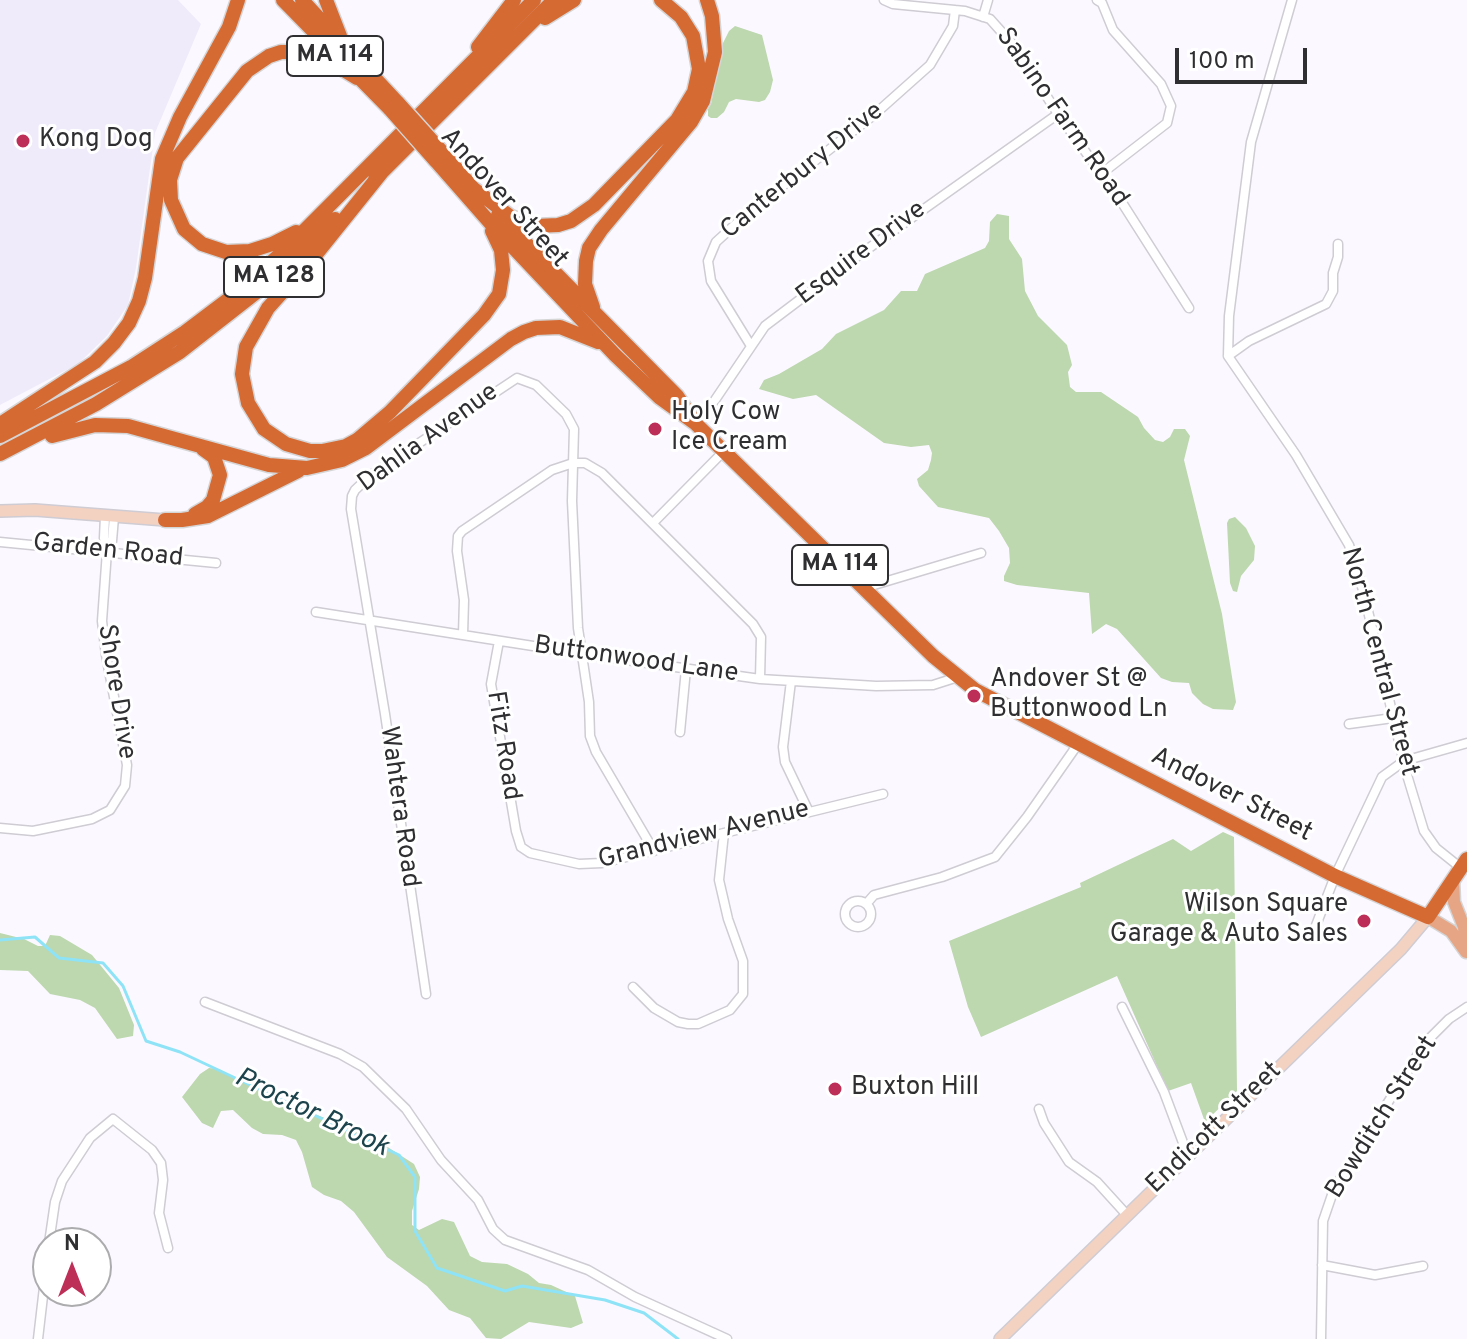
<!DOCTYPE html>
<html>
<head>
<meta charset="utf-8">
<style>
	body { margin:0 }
	#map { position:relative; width:1467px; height:1339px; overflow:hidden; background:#fbf9ff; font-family:Overpass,sans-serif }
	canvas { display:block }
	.north { position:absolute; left:32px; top:1227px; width:80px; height:80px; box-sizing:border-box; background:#fff; border:2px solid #acabad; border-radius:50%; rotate:0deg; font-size:22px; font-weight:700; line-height:32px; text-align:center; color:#2f2e31 }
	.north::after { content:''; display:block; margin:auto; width:28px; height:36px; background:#be2f58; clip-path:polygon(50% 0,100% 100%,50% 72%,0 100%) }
	.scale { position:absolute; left:1175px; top:48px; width:132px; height:36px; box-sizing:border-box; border:4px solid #2f2e31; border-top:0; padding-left:10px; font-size:24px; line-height:28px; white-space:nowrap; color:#2f2e31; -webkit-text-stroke:6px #fff; paint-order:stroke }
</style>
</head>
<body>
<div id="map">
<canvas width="1467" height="1339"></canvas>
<div class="north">N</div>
<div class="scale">100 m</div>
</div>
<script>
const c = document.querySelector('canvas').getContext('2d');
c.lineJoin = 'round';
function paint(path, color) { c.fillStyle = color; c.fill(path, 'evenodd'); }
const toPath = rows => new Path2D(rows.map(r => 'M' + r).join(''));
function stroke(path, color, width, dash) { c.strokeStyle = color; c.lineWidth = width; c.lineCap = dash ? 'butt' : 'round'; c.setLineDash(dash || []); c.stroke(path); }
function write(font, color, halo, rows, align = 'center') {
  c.font = font + ' Overpass,sans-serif'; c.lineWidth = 6; c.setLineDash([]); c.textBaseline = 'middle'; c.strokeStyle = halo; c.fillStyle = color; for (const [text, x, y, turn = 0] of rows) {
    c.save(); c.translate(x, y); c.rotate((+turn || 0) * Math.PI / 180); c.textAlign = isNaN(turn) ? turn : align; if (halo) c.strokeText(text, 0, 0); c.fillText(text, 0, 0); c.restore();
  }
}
paint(toPath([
	[0,0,178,0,201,24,155,133,136,268,128,305,107,336,78,364,0,405]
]), '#f0ebfa');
paint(toPath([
	[735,26,762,35,773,80,770,92,765,100,759,102,736,99,729,102,724,112,717,118,711,118,708,116,708,109,711,104,723,43,729,31],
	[997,214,1009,216,1009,239,1022,259,1025,291,1038,316,1067,345,1072,365,1068,372,1070,387,1076,392,1101,392,1138,417,1144,428,1155,440,1163,442,1170,437,1174,429,1185,429,1190,436,1184,460,1222,614,1236,702,1233,710,1213,709,1203,704,1192,693,1189,683,1172,682,1161,678,1117,629,1106,624,1092,634,1089,593,1017,585,1004,581,1004,576,1010,563,1009,548,999,531,989,518,938,507,919,486,917,479,928,470,931,460,932,453,929,445,911,447,884,443,816,395,793,399,759,389,764,380,779,374,822,349,836,334,884,310,901,291,917,291,925,274,985,248,989,241,990,222],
	[1235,517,1246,528,1255,546,1254,560,1241,576,1237,592,1233,591,1230,583,1227,523,1229,519],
	[1223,832,1234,837,1237,1091,1205,1122,1191,1083,1168,1091,1117,976,981,1037,968,1007,949,941,1081,887,1080,883,1173,839,1191,851],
	[0,933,24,939,38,946,45,946,50,935,60,936,92,955,119,988,134,1025,133,1036,117,1039,95,1008,80,1000,50,994,28,971,0,970],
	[209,1068,219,1069,273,1098,369,1135,414,1164,420,1177,419,1189,412,1211,412,1225,419,1230,442,1219,454,1222,470,1256,482,1262,507,1264,528,1274,539,1283,551,1285,575,1296,583,1323,571,1328,529,1322,501,1339,486,1338,470,1318,449,1310,427,1286,387,1257,354,1212,341,1201,324,1195,312,1187,302,1152,296,1140,282,1135,263,1134,252,1128,233,1110,221,1111,213,1128,202,1123,182,1097,200,1074]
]), '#bdd7af');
stroke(toPath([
	[0,940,35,937,59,958,103,963,123,986,146,1041,180,1052,399,1155,415,1177,415,1231,437,1268,505,1291,522,1286,605,1300,644,1313,678,1339]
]), '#8fe3f6', 3);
const street = toPath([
	[884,0,893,4,965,11,990,19,1015,47,1058,114,1121,201,1189,308],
	[1097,0,1102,3,1113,30,1161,84,1171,106,1167,123,1101,174],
	[1292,0,1251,142,1229,316,1228,356,1296,455,1349,545,1363,590,1407,775,1424,831,1436,848,1461,868],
	[983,17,988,0],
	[751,346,711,281,708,261,716,242,749,212,875,114,930,65,953,26,955,10],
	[1228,356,1249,341,1326,304,1333,291,1333,273,1338,257,1338,244],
	[695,423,715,400,765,326,855,258,1058,114],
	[105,516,104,538,107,551],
	[653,523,724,451],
	[0,542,216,563],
	[864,588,981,553],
	[316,612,584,654,760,679,876,686,933,685,958,677],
	[463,635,464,600,457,551,458,536,462,531,552,470,573,463,585,463,602,473,753,624,761,637,760,679],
	[499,641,491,684,516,831,521,847,530,853,579,864,602,863,883,794],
	[791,681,783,747,785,762,808,810],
	[1349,724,1393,718],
	[680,732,686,669],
	[0,828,33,831,92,819,110,810,125,786,127,765,106,655,102,621,107,551,112,541,114,517],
	'845 914a13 13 0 1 1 26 0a13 13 0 1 1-26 0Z',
	[867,903,874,895,942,877,995,857,1027,817,1078,744],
	[1315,928,1335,876,1382,777,1404,761,1467,743],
	[633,987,654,1008,678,1022,688,1024,698,1024,730,1010,743,994,743,961,728,919,719,880,724,833],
	[426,994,385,714,351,509,352,496,355,490,371,475,517,378,536,385,566,414,574,429,572,501,578,628,589,702,590,736,596,752,654,851],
	[205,1002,340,1054,363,1067,406,1109,441,1160,478,1200,493,1229,505,1240,588,1270,635,1297,727,1339],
	[1122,1007,1164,1092,1188,1156],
	[1039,1109,1044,1123,1069,1162,1097,1182,1127,1215],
	[49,1243,55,1202,62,1181,90,1138,113,1119,152,1150,161,1163,163,1180,159,1213,168,1248],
	[1322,1265,1375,1275,1423,1266],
	[38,1339,48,1253],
	[1321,1339,1323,1221,1334,1189,1425,1043,1449,1019,1467,1007]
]);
const secondary = toPath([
	[0,511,35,510,165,520],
	[1000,1339,1401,949,1428,917]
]);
const primary = toPath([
	[1453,879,1454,902,1464,927,1466,952],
	[1428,917,1451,931,1466,952]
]);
const highway = toPath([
	[283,0,390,109],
	[302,0,398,103],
	[326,0,340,36],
	[545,18,574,0],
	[478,47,514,0],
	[443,153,478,194],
	[435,160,492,225,615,355,659,397,695,423,933,656,975,690,1335,876,1428,917,1467,859],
	[382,172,313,258,268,308,246,347,242,374,248,403,264,429,286,444,310,451,322,451,346,446,357,440,390,412,484,315,499,294,503,270,501,250,492,231],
	[375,179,554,0],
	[474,189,511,217,535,226,558,225,571,221,594,205,677,120,694,92,699,69,693,36,681,17,661,0],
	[498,215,677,396,693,420],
	[296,232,272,244,250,251,226,252,202,244,184,229,171,200,170,180,177,158,247,71,269,56,281,52,307,52,319,55,357,78],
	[593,307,585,284,586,261,589,248,601,230,691,122,703,101,715,52,712,16,707,0],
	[0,424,95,362,114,343,129,323,139,301,145,278,162,159,180,117,229,27,238,0],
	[0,436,131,367,185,332,238,292,285,250,534,0],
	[52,436,95,425,128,426,269,465,307,468,342,460,366,448,511,339,524,332,536,328,560,327,598,342],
	[0,454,96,404,180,352,258,291,335,219],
	[195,514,207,507,213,500,220,475,214,457,203,449],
	[165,520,182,520,208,516,298,471]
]);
stroke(street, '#cfccd4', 11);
stroke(secondary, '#cfccd4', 14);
stroke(primary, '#d5d5d6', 15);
stroke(highway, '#d5d5d6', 17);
stroke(street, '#fff', 8);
stroke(secondary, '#f3d2c2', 11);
stroke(primary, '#e6a685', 12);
stroke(highway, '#d66a33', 14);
const highwayBridge = toPath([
	[398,103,443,153],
	[390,109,435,160]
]);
stroke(highwayBridge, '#d5d5d6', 17, []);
stroke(highwayBridge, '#d66a33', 14);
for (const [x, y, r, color] of [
	[23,141,8,"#be2f58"],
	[655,429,8,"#be2f58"],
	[974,696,8,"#be2f58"],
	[1364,921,8,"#be2f58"],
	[835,1089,8,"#be2f58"]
]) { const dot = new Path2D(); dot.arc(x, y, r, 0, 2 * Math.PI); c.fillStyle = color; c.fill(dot); stroke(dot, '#fff', 3); }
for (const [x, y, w] of [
	[335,56,96],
	[274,277,100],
	[840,565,96]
]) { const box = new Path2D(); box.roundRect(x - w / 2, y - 20, w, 40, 6); c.fillStyle = '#fff'; c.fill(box); stroke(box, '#2f2e31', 2); }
write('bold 24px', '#2f2e31', null, [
	["MA 114",335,56],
	["MA 128",274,277],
	["MA 114",840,565]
]);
write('26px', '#2f2e31', '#fff', [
	["Sabino Farm Road",1061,118,55],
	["Canterbury Drive",803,172,-39],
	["Andover Street",503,199,48],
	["Esquire Drive",862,254,-37],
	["Dahlia Avenue",429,439,-36],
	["Garden Road",108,552,6],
	["Buttonwood Lane",636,661,8],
	["North Central Street",1378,662,75],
	["Shore Drive",115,692,81],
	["Fitz Road",502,746,81],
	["Andover Street",1231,796,27],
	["Wahtera Road",398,807,82],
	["Grandview Avenue",704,836,-14],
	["Bowditch Street",1383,1118,-58],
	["Endicott Street",1215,1129,-44]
]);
write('26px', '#2f2e31', '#fff', [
	["Kong Dog",39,141],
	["Holy Cow",671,414],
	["Ice Cream",671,444],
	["Andover St @",990,681],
	["Buttonwood Ln",990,711],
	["Wilson Square",1348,906,"right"],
	["Garage & Auto Sales",1348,936,"right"],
	["Buxton Hill",851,1089]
], 'left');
write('italic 28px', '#1d444c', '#fff', [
	["Proctor Brook",311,1114,26]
]);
</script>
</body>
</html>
